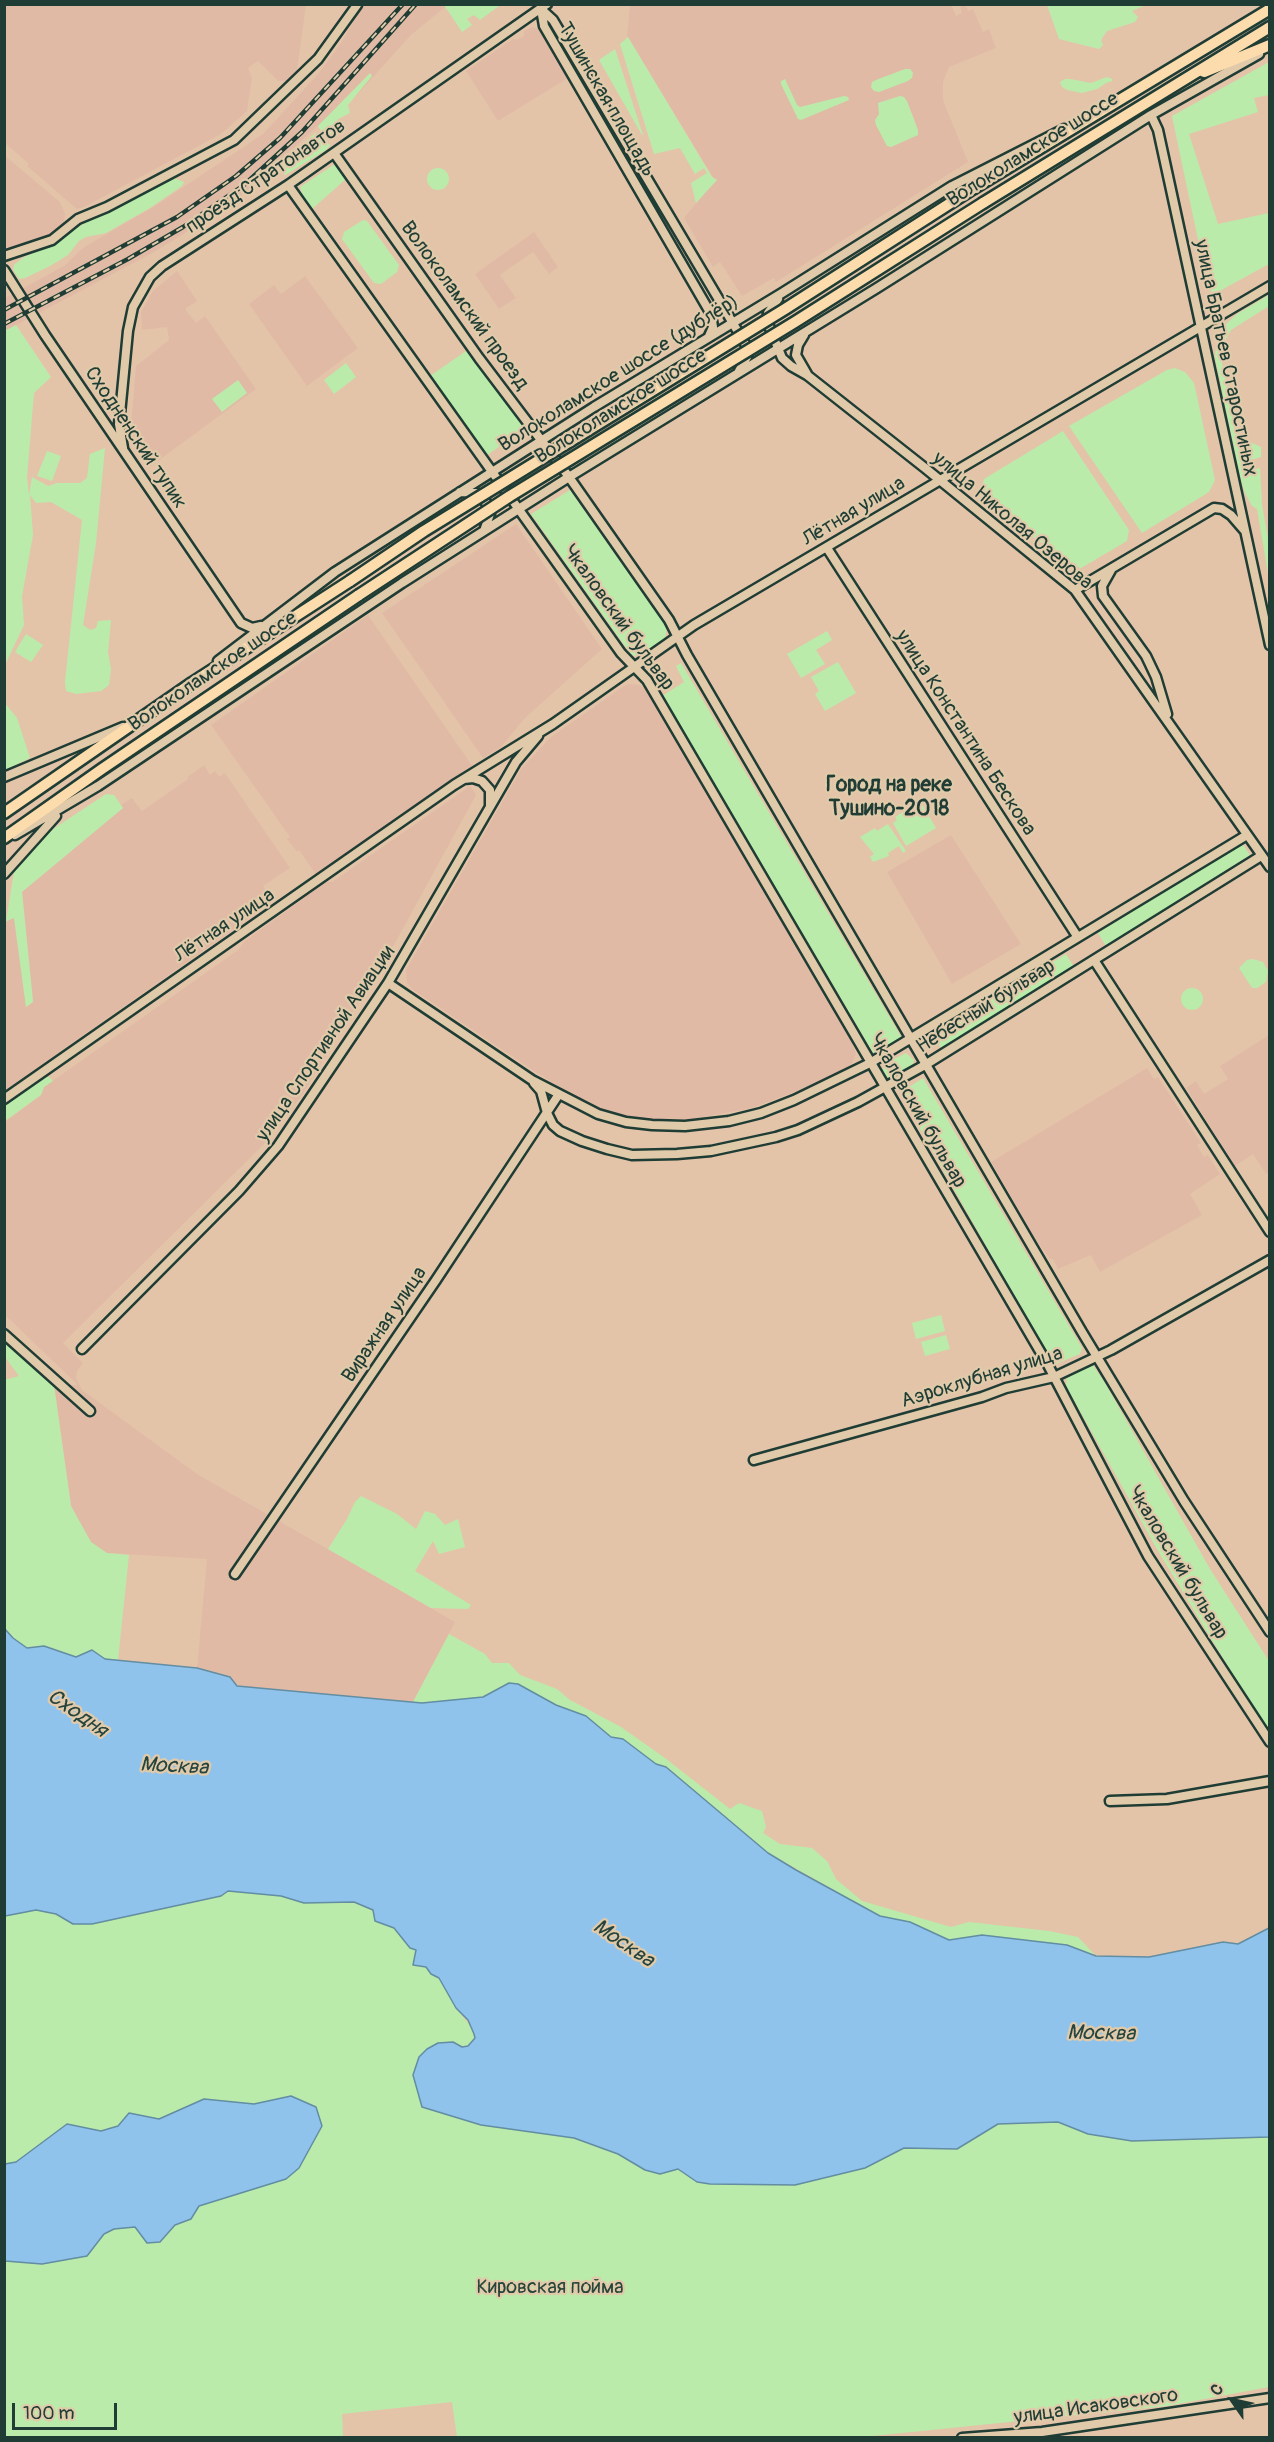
<!DOCTYPE html>
<html>
<head>
<meta charset="utf-8">
<style>
	body { margin:0 }
	#map { position:relative; width:1274px; height:2442px; overflow:hidden; background:#e3c4a9; font-family:Pangolin,sans-serif }
	canvas { display:block }
	.frame { position:absolute; inset:0; border:6px solid #1f3d34; pointer-events:none }
	.north { position:absolute; left:1202px; top:2370px; width:60px; height:60px; -webkit-text-stroke:4px #e1caaa; paint-order:stroke; rotate:304deg; font-size:16px; font-weight:700; line-height:24px; text-align:center; color:#1f3d34 }
	.north::after { content:''; display:block; margin:auto; width:21px; height:27px; background:#1f3d34; clip-path:polygon(50% 0,100% 100%,50% 72%,0 100%) }
	.scale { position:absolute; left:12px; top:2403px; width:105px; height:27px; box-sizing:border-box; border:3px solid #1f3d34; border-top:0; padding-left:8px; font-size:18px; line-height:21px; white-space:nowrap; color:#1f3d34; -webkit-text-stroke:4px #e1caaa; paint-order:stroke }
</style>
</head>
<body>
<div id="map">
<canvas width="1274" height="2442"></canvas>
<div class="frame"></div>
<div class="north">С</div>
<div class="scale">100 m</div>
</div>
<script>
const c = document.querySelector('canvas').getContext('2d');
c.lineJoin = 'round';
function paint(path, color) { c.fillStyle = color; c.fill(path, 'evenodd'); }
const toPath = rows => new Path2D(rows.map(r => 'M' + r).join(''));
function stroke(path, color, width, dash) { c.strokeStyle = color; c.lineWidth = width; c.lineCap = dash ? 'butt' : 'round'; c.setLineDash(dash || []); c.stroke(path); }
function write(font, color, halo, rows, align = 'center') {
  c.font = font + ' Pangolin,sans-serif'; c.lineWidth = 4.5; c.setLineDash([]); c.textBaseline = 'middle'; c.strokeStyle = halo; c.fillStyle = color; for (const [text, x, y, turn = 0] of rows) {
    c.save(); c.translate(x, y); c.rotate((+turn || 0) * Math.PI / 180); c.textAlign = isNaN(turn) ? turn : align; if (halo) c.strokeText(text, 0, 0); c.fillText(text, 0, 0); c.restore();
  }
}
paint(toPath([
	[5,4,306,4,306,5,297,70,288,81,278,81,258,61,248,68,252,78,247,111,221,134,84,207,77,209,27,166,29,164,5,143],
	[951,4,956,16,962,13,960,7,966,5,968,11,973,9,983,32,989,29,996,48,949,67,943,82,943,100,968,162,776,282,774,278,742,296,720,262,713,267,684,218,716,179,713,177,627,36,630,5],
	[363,5,444,5,445,7,411,35,357,95,332,113,243,194,203,222,156,251,5,331,5,298,64,266,84,247,155,206,263,134,318,74,341,43],
	[533,27,539,29,568,78,498,121,466,71,513,39,517,40,524,36,524,31],
	[4,155,60,202,65,214,64,222,57,232,12,248,5,246,5,240],
	[534,232,558,267,549,274,533,252,500,275,516,298,499,309,475,274],
	[177,271,197,301,185,309,196,323,205,316,256,389,151,466,130,437,136,366,169,340,167,327,142,330,141,312,153,291],
	[305,276,358,348,307,386,249,304,274,285,281,294],
	[516,524,602,649,524,719,501,747,483,758,382,613],
	[368,615,473,767,317,876,299,850,297,852,287,839,290,837,211,725],
	[630,684,640,685,645,689,851,1040,856,1054,851,1065,821,1082,752,1108,682,1121,647,1121,615,1115,594,1107,537,1073,412,989,407,983,406,970,521,769,551,737,624,686],
	[204,765,210,775,215,771,219,777,225,773,290,868,263,886,274,901,5,1090,5,923,14,917,26,1006,33,1001,22,891,123,808,121,805,132,798,142,811,188,779,187,777],
	[470,786,476,795,394,945,302,1095,263,1145,63,1343,83,1363,77,1371,76,1378,82,1390,197,1474,455,1622,413,1702,237,1686,230,1677,197,1668,207,1559,107,1553,91,1543,71,1506,54,1385,78,1385,5,1315,5,1122,41,1095,44,1087,238,950,245,941,326,882,332,882],
	[951,835,1021,944,952,984,887,872],
	[1269,1035,1270,1172,1266,1174,1253,1154,1235,1166,1186,1088,1196,1081,1204,1094,1228,1079,1220,1066],
	[1147,1068,1154,1079,1158,1077,1201,1143,1197,1145,1204,1157,1208,1155,1220,1174,1190,1194,1202,1215,1100,1272,1091,1255,1058,1269,1053,1259,1050,1259,1035,1238,991,1162]
]), '#e1baa6');
paint(toPath([
	[498,5,499,6,480,20,474,15,467,19,472,25,462,32,444,5],
	[1047,5,1146,5,1132,11,1138,17,1135,22,1107,31,1101,40,1103,45,1099,49,1059,39],
	[628,37,712,177,717,180,696,203,691,183,707,173,704,168,695,174,680,148,654,154,620,44],
	[615,49,643,135,642,135,599,60],
	[1269,62,1269,95,1254,98,1258,112,1189,134,1218,224,1269,213,1269,264,1214,294,1208,287,1172,116],
	[905,69,910,69,913,73,912,78,908,81,879,92,874,91,871,87,872,82,876,80],
	[370,73,372,76,348,105,350,113,338,119,334,134,322,133,318,126],
	[1107,77,1112,79,1112,81,1106,83,1097,89,1082,93,1067,90,1062,87,1060,82,1065,79,1070,79,1091,83],
	[785,79,797,105,800,107,844,96,848,97,849,100,801,120,798,119,781,84,781,81],
	[900,96,904,97,907,101,918,130,918,135,891,147,887,146,876,125,875,120,879,114,878,103],
	[315,133,330,145,326,150,285,175,280,167],
	[335,164,339,166,346,179,312,209,303,197,300,187],
	'427 179a11 11 0 1 1 22 0a11 11 0 1 1-22 0Z',
	[174,178,184,182,182,186,150,208,106,233,86,237,79,241,68,255,50,266,25,278,19,279,13,270,14,265,24,257,57,242,81,225],
	[363,220,367,221,399,265,397,272,381,284,374,283,342,239,344,232],
	[1269,295,1269,306,1231,330,1224,342,1221,359,1239,442,1245,440,1261,447,1261,457,1243,462,1245,471,1260,468,1262,505,1269,544,1269,579,1257,509,1252,506,1245,493,1241,481,1215,357,1217,340,1224,326,1237,314],
	[16,325,51,377,34,393,27,477,29,495,32,477,48,486,57,483,80,483,87,478,90,454,105,448,96,543,83,625,90,630,96,628,98,621,111,620,108,652,111,669,109,685,101,691,76,694,66,691,65,682,82,520,51,502,36,503,30,495,33,535,22,596,24,625,5,665,4,331],
	[469,349,525,428,486,456,430,376],
	[346,363,356,377,334,394,324,380],
	[1175,368,1185,372,1194,383,1215,480,1209,492,1142,533,1069,426,1167,370],
	[238,380,247,393,222,412,212,399],
	[1063,431,1129,530,1127,541,1081,568,1071,565,986,501,981,489,984,479],
	[47,451,61,456,52,481,37,476],
	[570,490,667,628,665,638,639,655,634,656,630,653,531,514],
	[827,631,832,640,816,650,825,664,801,678,787,654],
	[26,634,43,645,31,662,15,652],
	[838,662,856,693,825,711,815,694,819,691,811,677],
	[681,663,903,1040,875,1056,662,696,684,682,676,666],
	[4,702,17,718,30,758,5,770],
	[106,794,114,795,123,808,22,892,33,1002,26,1007,14,918,6,921,14,872,44,835],
	[920,801,936,828,906,846,893,823,897,820,895,817],
	[888,824,906,851,903,853,899,846,888,853,889,856,873,862,870,857,874,854,860,837,875,828,877,831],
	[1242,843,1250,855,1106,946,1098,933],
	[1066,954,1074,967,941,1048,933,1035],
	[1252,959,1263,962,1268,971,1266,982,1257,988,1252,988,1239,968,1247,960],
	'1181 999a11 11 0 1 1 22 0a11 11 0 1 1-22 0Z',
	[906,1053,914,1060,912,1067,892,1079,884,1075,882,1071,886,1063],
	[43,1077,49,1077,53,1081,44,1087,41,1095,5,1121,5,1104],
	[923,1078,1082,1348,1080,1354,1053,1365,909,1109,901,1092],
	[941,1315,945,1331,916,1339,912,1323],
	[946,1335,950,1349,925,1356,921,1342],
	[5,1339,54,1385,71,1506,91,1542,107,1553,129,1555,118,1660,105,1659,92,1651,76,1657,44,1646,27,1648,13,1638,5,1627,4,1380,19,1376,5,1357],
	[1092,1364,1105,1383,1210,1569,1269,1661,1269,1734,1157,1549,1066,1386,1067,1378],
	[361,1496,397,1514,416,1529,425,1511,435,1514,445,1525,458,1519,465,1547,439,1554,433,1541,415,1571,471,1605,468,1609,431,1608,328,1549,347,1519,355,1502],
	[449,1634,485,1654,492,1663,509,1663,520,1675,557,1689,570,1700,621,1727,665,1758,730,1809,739,1803,762,1811,766,1827,763,1833,780,1844,812,1848,827,1861,836,1879,862,1901,951,1927,969,1922,1049,1931,1078,1937,1096,1956,1067,1945,982,1935,949,1940,910,1922,880,1916,768,1853,667,1767,656,1764,623,1739,611,1737,586,1716,556,1705,518,1684,509,1683,483,1697,422,1703,413,1702],
	[227,1891,281,1896,304,1903,354,1902,373,1911,375,1921,394,1928,410,1948,417,1950,417,1966,426,1967,431,1974,439,1978,456,2008,472,2028,475,2038,468,2046,462,2047,481,2125,574,2138,618,2154,645,2170,660,2174,678,2169,697,2182,865,2168,904,2148,957,2149,998,2124,1058,2122,1088,2134,1132,2141,1269,2137,1269,2387,1167,2406,852,2438,457,2437,452,2402,342,2414,343,2437,5,2437,5,2261,42,2264,87,2256,104,2234,115,2229,135,2227,160,2242,175,2225,191,2219,199,2206,286,2178,291,2096,254,2104,204,2099,159,2119,129,2113,118,2126,101,2131,67,2124,16,2162,5,2164,5,1916,36,1910,56,1914,73,1924,92,1924,221,1896]
]), '#bbebaa');
const water = toPath([
	[4,1628,13,1638,27,1648,44,1646,76,1657,92,1650,105,1659,197,1668,230,1677,237,1686,422,1703,483,1697,509,1683,518,1684,556,1705,586,1716,611,1737,623,1739,656,1764,666,1767,768,1853,796,1870,880,1916,910,1922,949,1940,982,1935,1067,1945,1096,1956,1149,1957,1223,1942,1238,1944,1269,1928,1269,2137,1132,2141,1088,2134,1058,2122,998,2124,957,2149,904,2148,865,2168,795,2185,710,2184,697,2182,678,2169,660,2174,645,2170,618,2154,574,2138,481,2125,422,2107,413,2075,419,2057,427,2049,438,2043,453,2042,462,2047,468,2046,475,2038,474,2034,468,2020,456,2008,439,1978,431,1974,426,1967,413,1965,416,1950,410,1948,394,1928,375,1921,373,1910,354,1902,304,1903,281,1896,228,1891,221,1896,92,1924,73,1924,56,1914,36,1910,5,1916,4,1628],
	[291,2096,316,2107,322,2126,299,2168,286,2179,199,2206,191,2219,175,2225,160,2242,147,2243,135,2227,114,2229,104,2234,87,2256,42,2264,5,2261,5,2164,16,2162,67,2124,101,2131,118,2126,129,2113,159,2119,204,2099,254,2104,291,2096]
]);
paint(water, '#8fc3ec');
stroke(water, '#628da2', 1.5);
const minor = toPath([
	[541,9,553,20,747,347,747,357,739,371],
	[541,9,544,26,711,314,713,327,709,336],
	[1151,115,1158,130,1270,645],
	[334,153,479,358,569,477,669,620,687,655,1082,1332,1184,1501,1270,1632],
	[288,185,621,653,647,680,1048,1365,1148,1556,1270,1742],
	[4,256,52,240,78,219,107,207,234,140,318,59,357,5],
	[4,270,45,335,241,623,252,628,261,626],
	[778,299,768,313,767,321,782,358,791,366,807,375,925,468,1075,590,1270,867],
	[804,335,798,345,796,355,807,374],
	[123,448,119,424,128,331,133,307,150,277,162,266,288,185,547,4],
	[460,492,476,493,485,500,490,514,485,528],
	[827,548,1077,936],
	[1111,570,1102,586,1103,596,1146,656,1156,677,1167,714],
	[1075,590,1214,508,1222,509,1231,515,1244,530],
	[218,661,335,572,594,407,782,293,952,186,1064,129],
	[4,777,123,727],
	[464,779,473,778,482,781,490,790,490,806],
	[15,835,98,786,402,583,569,477,877,288,1151,115,1259,54],
	[4,874,56,816],
	[1094,960,1270,1232],
	[388,983,532,1080,598,1114,626,1122,652,1125,685,1126,729,1121,761,1113,794,1100,870,1063,1247,835],
	[534,1083,541,1091,547,1113,553,1125,560,1131,582,1141,607,1149,632,1155,677,1154,711,1151,776,1137,798,1130,858,1102,925,1065,1261,856],
	[4,1099,454,785,553,724,694,625,1270,286],
	[4,1334,90,1411],
	[82,1349,239,1191,278,1146,388,983,516,762,538,736],
	[754,1460,982,1397,1006,1388,1054,1377,1111,1350,1270,1260],
	[235,1574,436,1280,559,1094],
	[1110,1801,1167,1799,1270,1781],
	[962,2438,1042,2432,1270,2398]
]);
const major = toPath([
	[1204,72,1270,45],
	[974,188,1270,9],
	[983,203,1270,27],
	[4,813,192,683,350,581],
	[4,838,102,769,359,595]
]);
stroke(minor, '#1f3d34', 13);
stroke(major, '#1f3d34', 15);
stroke(minor, '#e1caaa', 8);
stroke(major, '#fcdcac', 10);
const rail = toPath([
	[4,310,177,217,236,176,280,138,403,4],
	[4,324,128,259,183,227,244,185,302,132,416,4]
]);
stroke(rail, '#1f3d34', 4.5);
stroke(rail, '#e1caaa', 2, [7]);
const majorBridge = toPath([
	[350,581,424,531,785,309,974,188],
	[359,595,510,496,795,322,983,203]
]);
stroke(majorBridge, '#1f3d34', 15, []);
stroke(majorBridge, '#fcdcac', 10);
write('20px', '#1f3d34', '#e1caaa', [
	["Тушинская площадь",606,100,60],
	["Волоколамское шоссе",1033,150,-32],
	["проезд Стратонавтов",266,177,-34],
	["Волоколамский проезд",464,306,54],
	["улица Братьев Старостиных",1225,358,78],
	["Волоколамское шоссе (дублёр)",619,374,-32],
	["Волоколамское шоссе",621,407,-32],
	["Сходненский тупик",135,438,56],
	["Лётная улица",854,512,-31],
	["улица Николая Озерова",1012,521,40],
	["Чкаловский бульвар",618,618,54],
	["Волоколамское шоссе",213,672,-34],
	["улица Константина Бескова",965,733,57],
	["Лётная улица",225,926,-34],
	["Небесный бульвар",986,1007,-32],
	["улица Спортивной Авиации",326,1044,-56],
	["Чкаловский бульвар",917,1111,60],
	["Виражная улица",385,1325,-56],
	["Аэроклубная улица",982,1378,-17],
	["Чкаловский бульвар",1177,1563,59],
	["улица Исаковского",1096,2407,-8]
]);
write('20px', '#27463a', '#e1caaa', [
	["Кировская пойма",550,2288]
]);
write('bold 21px', '#1f3d34', '#e1caaa', [
	["Город на реке",889,786],
	["Тушино-2018",889,810]
]);
write('italic 21px', '#25443d', '#e1caaa', [
	["Сходня",77,1714,35],
	["Москва",174,1767,3],
	["Москва",623,1944,34],
	["Москва",1101,2034,1]
]);
</script>
</body>
</html>
